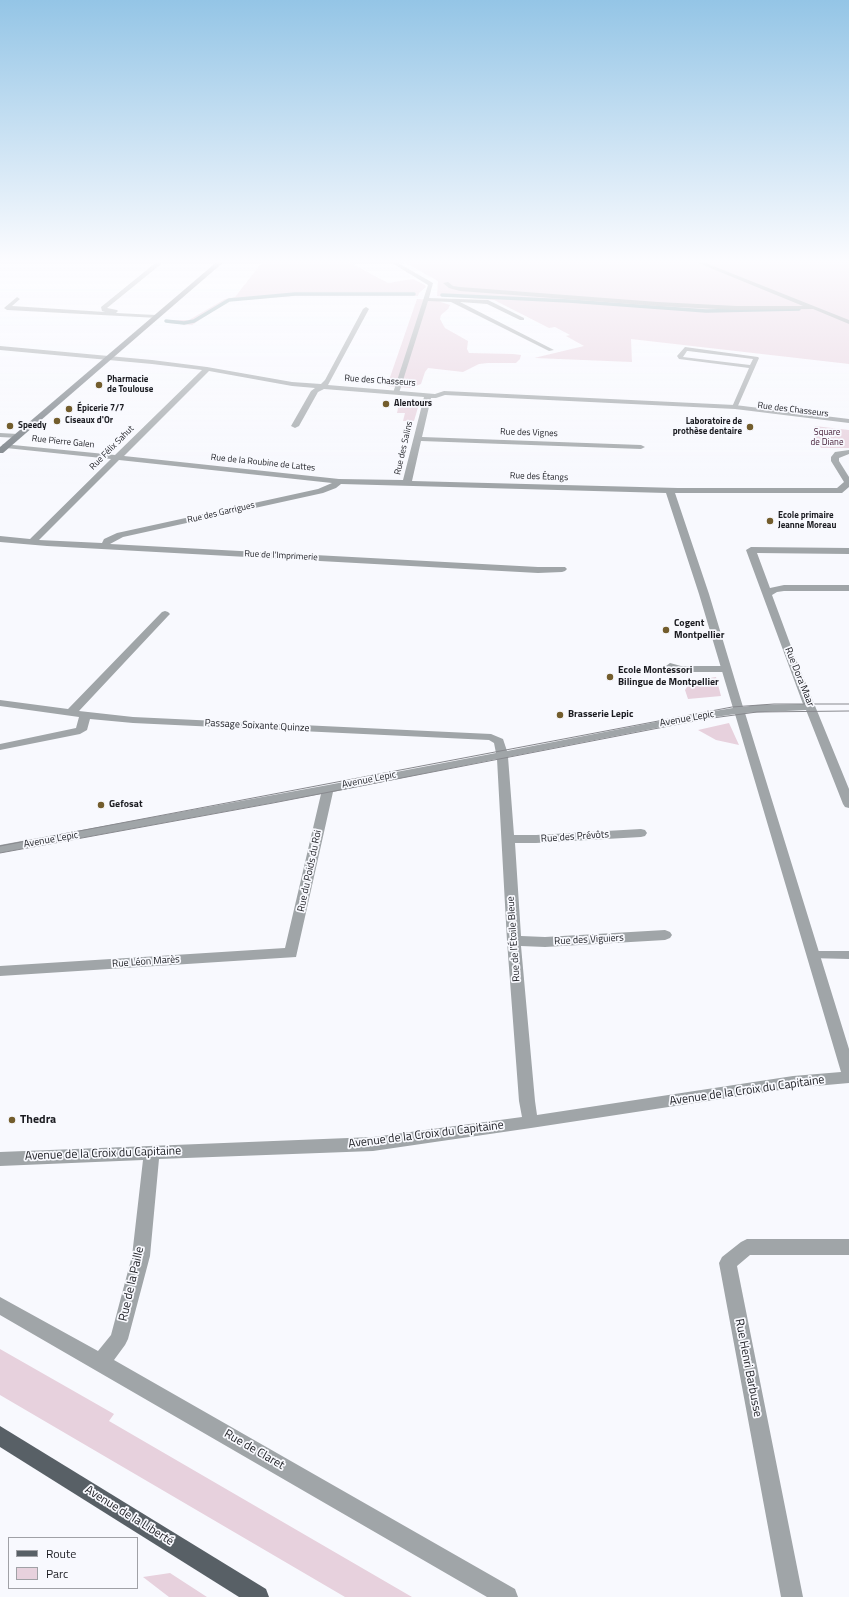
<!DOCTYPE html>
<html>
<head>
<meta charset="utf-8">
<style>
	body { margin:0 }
	#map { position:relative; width:849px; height:1597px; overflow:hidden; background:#f8f9fe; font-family:"Titillium Web",sans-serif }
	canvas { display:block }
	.legend { position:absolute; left:8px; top:1537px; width:130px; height:52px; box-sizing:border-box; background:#f8f9fe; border:1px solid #a0a1a6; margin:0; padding:5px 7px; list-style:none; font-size:12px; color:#1b1c21 }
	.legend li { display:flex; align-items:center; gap:8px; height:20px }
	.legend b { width:20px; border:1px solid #a0a1a6 }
</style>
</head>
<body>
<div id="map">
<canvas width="849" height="1597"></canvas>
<ul class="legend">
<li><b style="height:5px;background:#586066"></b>Route</li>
<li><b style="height:11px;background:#e7d1dd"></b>Parc</li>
</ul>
</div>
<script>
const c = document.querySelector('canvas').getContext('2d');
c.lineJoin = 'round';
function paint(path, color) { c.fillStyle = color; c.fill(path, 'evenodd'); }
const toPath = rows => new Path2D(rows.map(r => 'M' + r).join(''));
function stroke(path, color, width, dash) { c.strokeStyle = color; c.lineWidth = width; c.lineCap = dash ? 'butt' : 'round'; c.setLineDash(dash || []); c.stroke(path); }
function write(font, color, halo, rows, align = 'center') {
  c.font = font + ' "Titillium Web",sans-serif'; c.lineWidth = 3.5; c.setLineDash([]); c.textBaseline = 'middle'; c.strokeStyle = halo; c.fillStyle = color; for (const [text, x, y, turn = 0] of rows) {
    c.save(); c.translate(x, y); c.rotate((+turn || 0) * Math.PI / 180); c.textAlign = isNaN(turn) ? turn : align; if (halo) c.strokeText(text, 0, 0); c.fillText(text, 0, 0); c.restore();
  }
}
paint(toPath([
	[264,260,345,260,388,283,413,279,425,285,426,287,419,293,418,296,296,296,229,301,192,325,167,323,172,320,189,320,225,299,235,297],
	[400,260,849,260,849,364,631,339,632,362,534,358,584,346,566,336,570,335,555,327,549,328,494,300,437,296,438,281],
	[417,299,435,300,450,305,448,309,441,315,440,319,445,328,468,341,467,349,469,353,513,354,521,355,520,359,516,363,488,363,479,364,463,372,428,368,425,372,421,384,410,388,387,386],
	[400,399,413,400,419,404,414,421,403,421,405,413,397,413],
	[815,426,849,430,849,448,821,448,813,433],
	[716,677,721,696,688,699,685,690,691,681],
	[729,723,739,745,716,740,698,730],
	[0,1349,114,1414,109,1421,412,1597,345,1597,0,1395],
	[170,1573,207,1597,169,1597,143,1577]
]), '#e7d1dd');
stroke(toPath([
	[442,295,569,301,706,311,799,309],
	[166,321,184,323,194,321,229,300,295,294,414,294]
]), '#88a4a9', 3.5);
paint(toPath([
	[387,260,393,260,433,283,429,298,488,300,524,318,524,320,520,320,487,304,460,302,554,350,549,351,451,302,428,301,399,393,394,394,393,393,428,285,387,260],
	[691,260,698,260,849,320,849,324,813,309,737,310,658,306,460,291,449,288,443,283,448,282,453,286,460,287,658,302,737,306,803,306,691,260],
	[685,347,758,357,759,358,737,408,732,407,749,368,679,359,677,356,685,347],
	[687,351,688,351,753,359,750,365,683,357,687,351],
	[670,663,681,666,726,666,730,669,726,672,681,672,667,668,666,666,670,663],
	[813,951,849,951,849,959,809,958,807,955,809,952,813,951]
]), '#a0a5a8');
paint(toPath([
	[159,260,166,260,107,308,117,310,118,311,116,313,156,315,158,316,158,318,7,310,4,308,17,297,20,299,12,306,105,312,102,311,101,307,159,260],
	[366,307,369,309,328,385,435,394,444,391,735,405,849,419,849,423,735,409,445,395,436,398,431,398,422,437,641,445,645,447,641,449,421,441,412,481,678,488,837,488,844,482,831,461,831,457,835,452,849,450,849,454,839,458,839,461,849,477,849,487,842,493,675,493,709,594,743,707,756,705,803,704,746,550,751,547,849,548,849,554,757,553,770,588,784,585,849,585,849,591,784,591,777,592,772,595,795,657,849,789,849,808,845,807,843,804,806,710,745,713,849,1049,849,1083,793,1088,531,1128,373,1151,159,1159,150,1256,128,1339,125,1345,114,1360,515,1589,518,1597,487,1597,0,1315,0,1297,98,1351,111,1335,132,1256,143,1160,0,1166,0,1152,373,1137,522,1117,519,1101,507,941,497,759,333,792,296,957,0,976,0,966,285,948,321,794,0,853,0,845,328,785,496,753,494,743,489,740,133,723,90,719,87,730,80,734,0,750,0,744,76,728,79,717,0,706,0,700,68,709,162,612,165,611,168,612,170,614,168,616,79,711,133,717,491,734,503,739,507,751,702,713,733,708,699,594,666,493,341,484,336,488,323,493,123,537,110,544,538,567,565,567,567,569,565,571,562,572,538,573,47,546,0,542,0,536,30,539,111,459,6,448,2,446,3,444,115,455,202,370,152,364,0,350,0,346,152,360,207,367,292,382,321,384,325,380,363,309,366,307],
	[209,371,292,386,315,388,311,391,291,426,295,428,299,426,318,392,324,389,424,397,403,480,339,479,124,456,209,371],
	[119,460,332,483,318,489,117,533,104,539,102,543,39,540,119,460],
	[735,714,841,1072,793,1076,537,1115,535,1101,521,946,545,947,665,940,670,938,672,935,670,932,665,930,545,937,521,936,515,843,536,843,641,837,645,836,647,833,645,830,641,829,536,835,514,835,508,757,702,719,735,714],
	[0,433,18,434,22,436,18,438,0,437,0,433],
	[747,1239,849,1239,849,1255,750,1255,737,1266,803,1597,781,1597,719,1263,722,1257,741,1242,747,1239]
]), '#a0a5a8');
paint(toPath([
	[219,260,226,260,3,453,0,453,0,447,219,260]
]), '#757c82');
paint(toPath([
	[0,1426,266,1589,269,1597,239,1597,0,1447,0,1426]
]), '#586066');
stroke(toPath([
	[0,846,732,707,774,704,849,704],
	[0,853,273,803,705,719,757,712,849,711]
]), '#88898e', 1);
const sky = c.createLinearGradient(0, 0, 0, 484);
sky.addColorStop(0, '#94c5e6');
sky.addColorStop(0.54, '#fcfcff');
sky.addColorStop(1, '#fcfcff00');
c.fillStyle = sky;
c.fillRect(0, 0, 849, 484);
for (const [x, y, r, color] of [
	[99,385,4,"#735d2d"],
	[386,404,4,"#735d2d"],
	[69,409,4,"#735d2d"],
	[57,421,4,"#735d2d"],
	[10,426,4,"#735d2d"],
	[750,427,4,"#735d2d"],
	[770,521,4,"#735d2d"],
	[666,630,4,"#735d2d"],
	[610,677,4,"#735d2d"],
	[560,715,4,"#735d2d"],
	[101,805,4,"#735d2d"],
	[12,1120,4,"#735d2d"]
]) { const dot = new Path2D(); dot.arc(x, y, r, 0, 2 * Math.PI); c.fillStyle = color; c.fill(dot); stroke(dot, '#f8f9fe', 1.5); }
write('bold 9px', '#1b1c21', '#f8f9fe', [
	["Pharmacie",107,380],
	["de Toulouse",107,390],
	["Alentours",394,404],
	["Épicerie 7/7",77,409],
	["Ciseaux d'Or",65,421],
	["Laboratoire de",742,422,"right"],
	["prothèse dentaire",742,432,"right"],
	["Speedy",18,426],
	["Ecole primaire",778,516],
	["Jeanne Moreau",778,526]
], 'left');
write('9px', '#1b1c21', '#f8f9fe', [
	["Rue des Chasseurs",380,381,4],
	["Rue des Chasseurs",793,410,7],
	["Rue des Vignes",529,433,2],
	["Rue Pierre Galen",63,442,6],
	["Rue Félix Sahut",112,448,-45],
	["Rue des Salins",404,448,-77],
	["Rue de la Roubine de Lattes",263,463,6],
	["Rue des Étangs",539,477,2],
	["Rue des Garrigues",221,513,-13],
	["Rue de l'Imprimerie",281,556,3]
]);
write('9px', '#411933', '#f8f9fe', [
	["Square",827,433],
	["de Diane",827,443]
]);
write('bold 10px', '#1b1c21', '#f8f9fe', [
	["Cogent",674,624],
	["Montpellier",674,636],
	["Ecole Montessori",618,671],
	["Bilingue de Montpellier",618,683],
	["Brasserie Lepic",568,715],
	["Gefosat",109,805]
], 'left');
write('10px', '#1b1c21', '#f8f9fe', [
	["Rue Dora Maar",799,677,68],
	["Avenue Lepic",687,719,-10],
	["Passage Soixante Quinze",257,726,3],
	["Avenue Lepic",369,780,-11],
	["Rue des Prévôts",575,837,-4],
	["Avenue Lepic",51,840,-10],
	["Rue du Poids du Roi",310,871,-78],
	["Rue de l'Étoile Bleue",514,939,-94],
	["Rue des Viguiers",589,940,-3],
	["Rue Léon Marès",146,962,-4]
]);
write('12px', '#1b1c21', '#f8f9fe', [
	["Avenue de la Croix du Capitaine",747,1091,-8],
	["Avenue de la Croix du Capitaine",426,1135,-7],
	["Avenue de la Croix du Capitaine",103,1154,-2],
	["Rue de la Paille",132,1284,-77],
	["Rue Henri Barbusse",748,1368,79],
	["Rue de Claret",254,1450,30],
	["Avenue de la Liberté",129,1516,32]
]);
write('bold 12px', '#1b1c21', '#f8f9fe', [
	["Thedra",20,1120]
], 'left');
</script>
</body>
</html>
